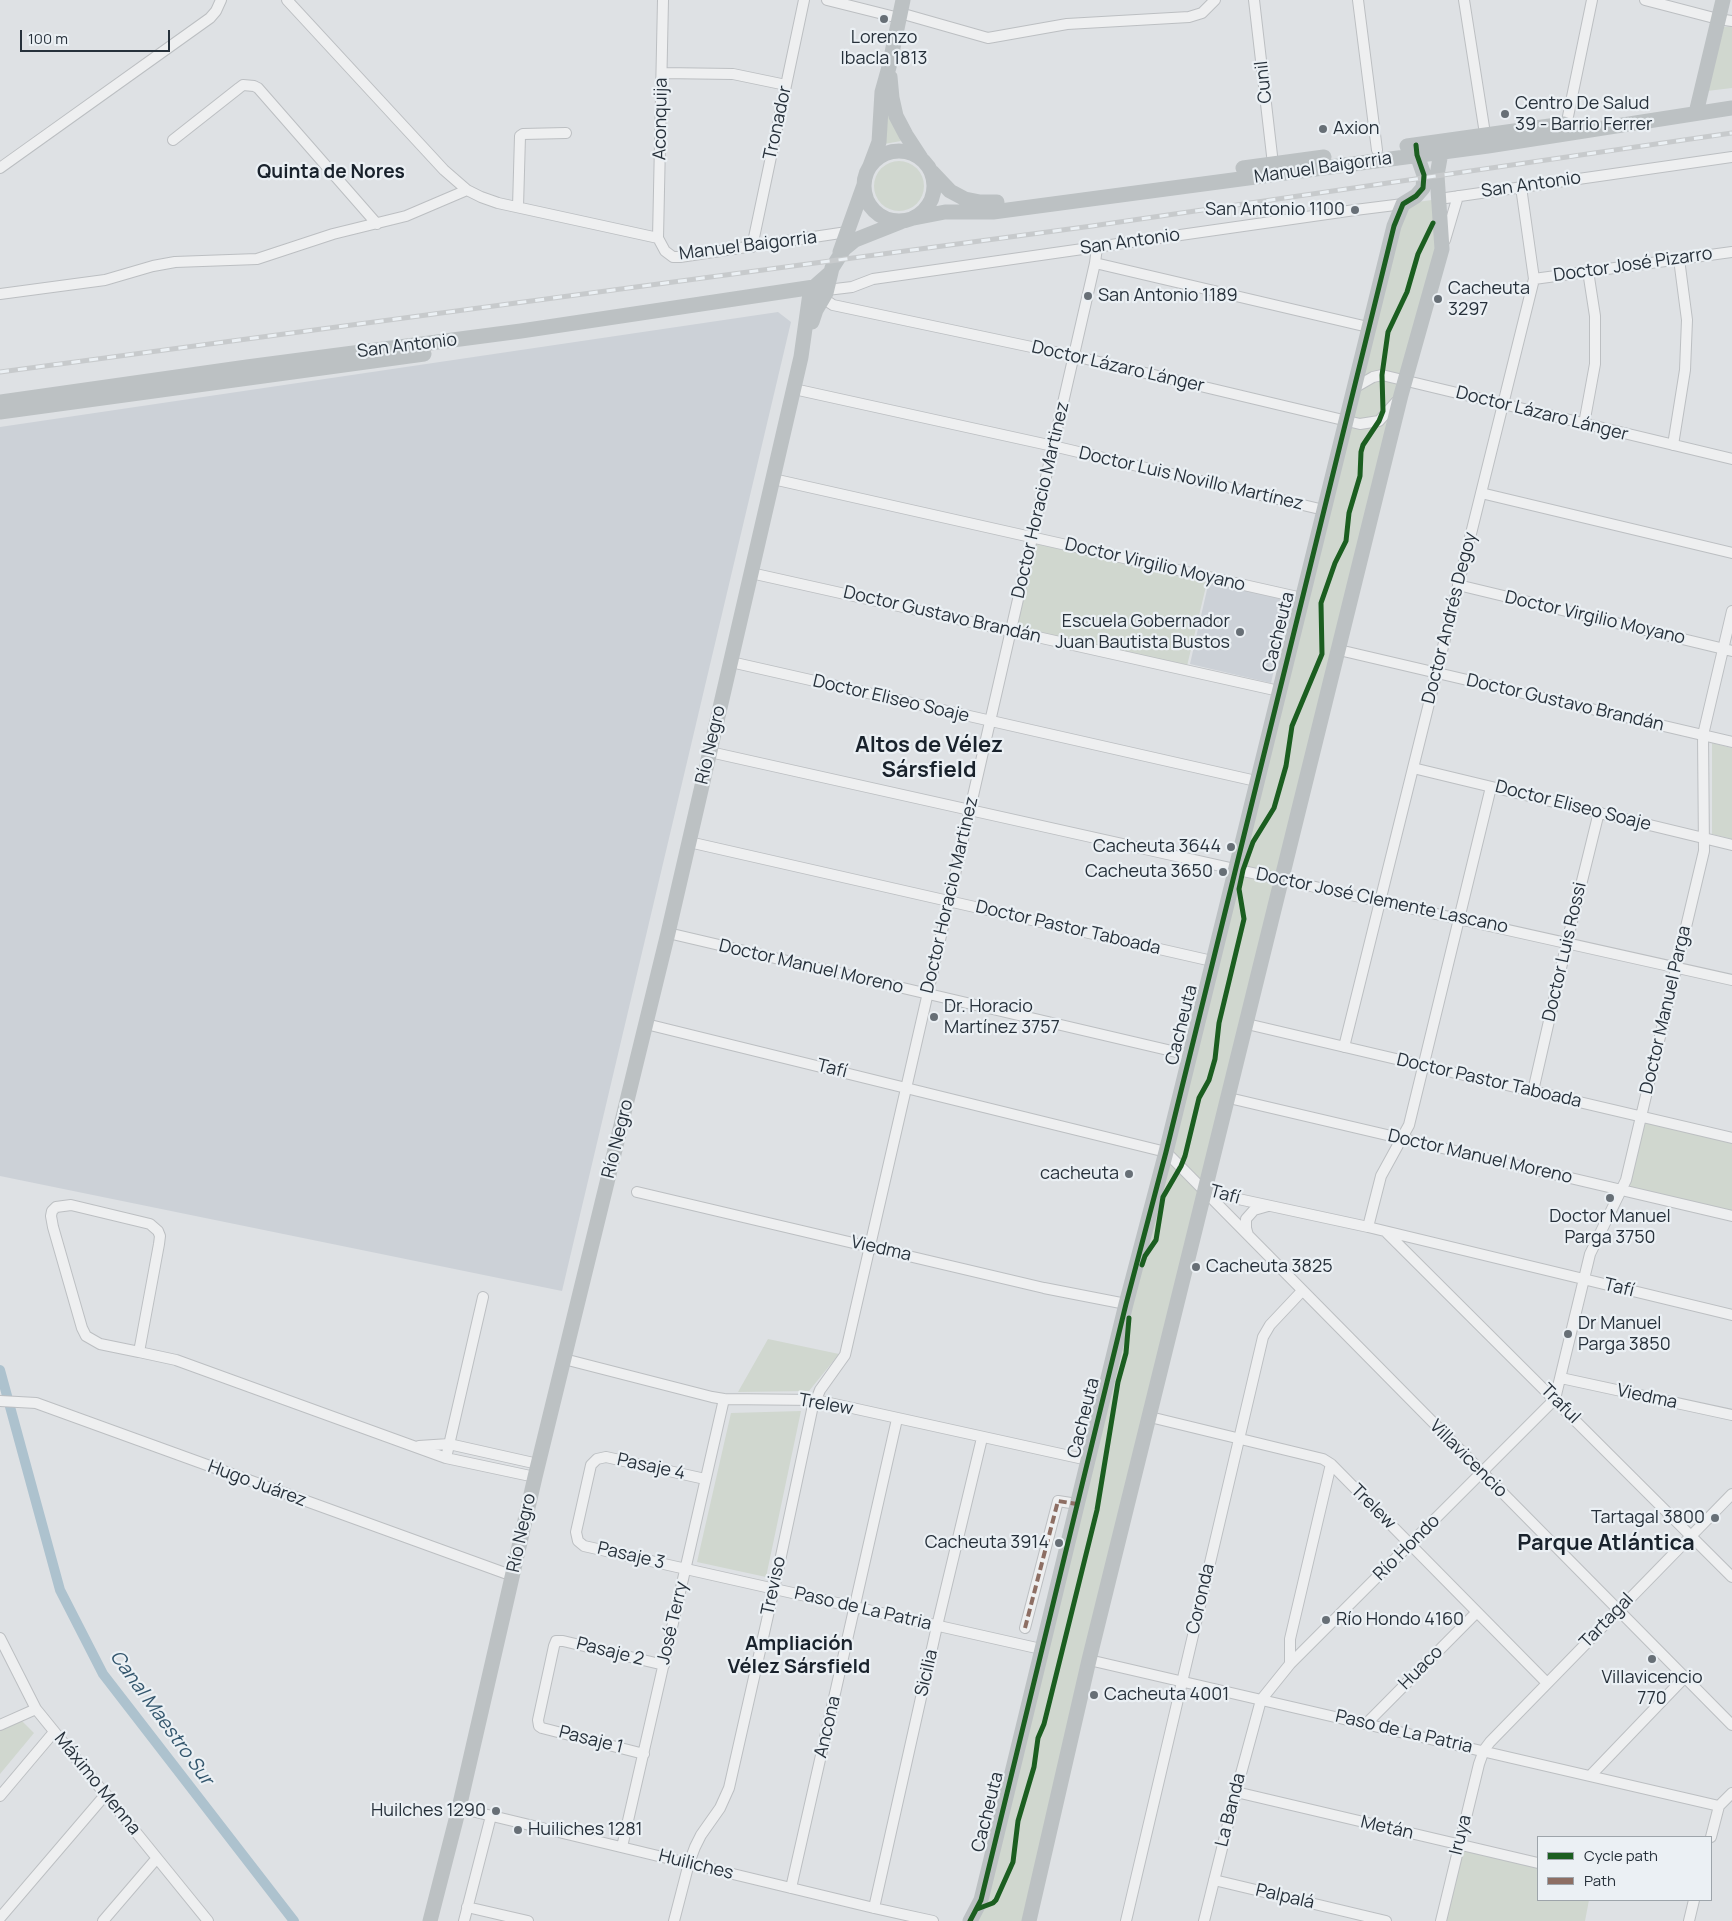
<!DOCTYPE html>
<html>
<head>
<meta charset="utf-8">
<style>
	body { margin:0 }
	#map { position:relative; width:1732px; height:1921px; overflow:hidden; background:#dee1e4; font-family:Manrope,sans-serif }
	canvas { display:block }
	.legend { position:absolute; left:1537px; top:1836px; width:175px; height:65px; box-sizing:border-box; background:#ebf0f4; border:1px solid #9da4aa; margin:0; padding:6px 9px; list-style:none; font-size:15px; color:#27313b }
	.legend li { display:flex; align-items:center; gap:10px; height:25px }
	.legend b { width:25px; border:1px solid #9da4aa }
	.scale { position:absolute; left:20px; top:30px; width:150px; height:22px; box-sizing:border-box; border:2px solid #27313b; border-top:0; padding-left:6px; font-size:15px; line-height:18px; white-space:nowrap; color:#27313b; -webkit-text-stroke:4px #ebf0f4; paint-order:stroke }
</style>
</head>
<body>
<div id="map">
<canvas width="1732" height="1921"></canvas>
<ul class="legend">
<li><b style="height:6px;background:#1b5e20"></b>Cycle path</li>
<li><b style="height:6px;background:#8d6e63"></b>Path</li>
</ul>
<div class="scale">100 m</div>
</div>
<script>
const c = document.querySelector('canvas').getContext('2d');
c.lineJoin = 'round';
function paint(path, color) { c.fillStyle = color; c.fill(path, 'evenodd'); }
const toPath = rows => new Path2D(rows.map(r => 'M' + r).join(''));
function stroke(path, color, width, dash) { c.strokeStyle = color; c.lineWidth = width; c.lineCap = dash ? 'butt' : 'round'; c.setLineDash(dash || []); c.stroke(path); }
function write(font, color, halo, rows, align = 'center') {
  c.font = font + ' Manrope,sans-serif'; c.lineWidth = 4.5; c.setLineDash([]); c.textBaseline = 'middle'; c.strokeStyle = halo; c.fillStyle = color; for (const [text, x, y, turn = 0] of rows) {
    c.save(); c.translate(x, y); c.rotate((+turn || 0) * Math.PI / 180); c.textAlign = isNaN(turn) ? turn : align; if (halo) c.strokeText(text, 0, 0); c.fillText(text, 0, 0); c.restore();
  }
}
paint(toPath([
	[778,312,791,322,562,1291,0,1176,0,427],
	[1209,581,1290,600,1271,683,1190,664]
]), '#ccd1d7');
paint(toPath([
	[1732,26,1732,88,1707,91,1724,27],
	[886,101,901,141,884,144],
	'874 186a25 25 0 1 1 50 0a25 25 0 1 1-50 0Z',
	[1439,199,1442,238,1029,1921,970,1921,1403,204],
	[1037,543,1207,582,1187,666,1017,627],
	[1712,743,1732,748,1732,839,1712,834],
	[1644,1121,1732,1142,1732,1211,1629,1189],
	[768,1339,839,1354,809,1391,738,1392],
	[801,1411,766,1577,697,1562,731,1413],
	[22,1721,34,1733,0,1774,0,1730],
	[1463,1849,1538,1866,1538,1900,1589,1900,1585,1921,1444,1921]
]), '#d0d7cf');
stroke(toPath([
	[0,1370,60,1590,103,1674,294,1921]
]), '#adc2ce', 10);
const street = toPath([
	[287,0,444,170,467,190,481,197,498,203,658,238],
	[663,0,658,238,665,251,673,257,680,257,847,232],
	[827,0,899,18],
	[1254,0,1273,164],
	[1358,0,1377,150],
	[1464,0,1486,140],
	[1645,0,1718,19,1732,21],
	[900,13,988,38,1067,24,1189,17,1202,13,1215,0],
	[662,73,733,74,786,85],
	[1565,131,1592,0],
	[173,140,239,88,243,85,254,86,258,88,377,224],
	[0,168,210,18,216,11,221,0],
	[1439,199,1732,157],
	[518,207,520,136,523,134,566,133],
	[1445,240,1458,196],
	[752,247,804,0],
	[1095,263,1368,327],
	[1534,279,1732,252],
	[827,290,852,287,873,279,1355,210,1403,204],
	[0,294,105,280,153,266,175,262,257,259,333,234,406,216,467,190],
	[824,299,833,305,1074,356,1360,424,1379,421,1396,402],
	[1354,388,1373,377,1382,375,1732,459],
	[794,389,1053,446,1324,510],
	[1584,424,1595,364,1595,316,1588,271],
	[1673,445,1685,370,1687,320,1679,259],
	[773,479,1302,598],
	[1481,493,1732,553],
	[751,573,1279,691],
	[1458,585,1732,651],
	[1339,650,1732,742],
	[731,662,1256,781],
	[710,752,1732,980],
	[1413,768,1732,845],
	[689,842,1212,961],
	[668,933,1189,1055],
	[646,1024,1166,1152,1732,1725],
	[1247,1024,1732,1138],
	[1344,1047,1534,279,1521,187],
	[1533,1091,1567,942,1599,812],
	[1229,1098,1732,1216],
	[637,1192,1044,1288,1126,1304],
	[1206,1192,1368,1227,1732,1315],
	[1368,1227,1381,1176,1409,1125,1491,787],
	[1387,1233,1732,1577],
	[1248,1235,1246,1228,1246,1219,1254,1210,1268,1206],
	[139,1352,100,1344,86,1336,82,1328,53,1227,51,1216,52,1211,56,1207,71,1205,150,1224,158,1231,160,1236,159,1244,139,1352,176,1360,446,1458,535,1477],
	[564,1359,712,1397,724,1399,816,1400,1088,1460],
	[1561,1378,1732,1415],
	[0,1401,36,1403,513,1576],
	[1150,1417,1323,1459,1331,1464,1547,1683],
	[419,1446,449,1444,538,1464],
	[446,1458,483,1297],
	[705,1479,606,1457,597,1459,591,1465,576,1532,578,1541,584,1546,1041,1649],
	[1025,1628,1058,1501,1077,1504],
	[0,1638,36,1709,208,1921],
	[1089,1660,1719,1806],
	[1290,1664,1290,1639,1331,1464],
	[1366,1724,1477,1612],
	[0,1725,36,1709],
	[644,1754,542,1728,539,1726,538,1720,554,1646,556,1641,563,1641,664,1665],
	[1590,1776,1685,1677],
	[1236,1792,1538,1863],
	[0,1796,54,1732],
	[459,1808,874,1908,933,1921],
	[1711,1837,1719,1806,1732,1793],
	[622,1847,724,1399],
	[1214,1880,1386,1921],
	[791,1888,897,1419],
	[467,1907,528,1921],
	[874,1908,937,1626,982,1438],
	[0,1918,106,1794],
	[103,1921,157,1858],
	[464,1921,491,1816],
	[674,1921,689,1863,695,1847,701,1835,720,1808,729,1788,774,1589,812,1410,820,1390,845,1355,1095,263,1097,247],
	[1126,1921,1263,1337,1270,1325,1302,1291],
	[1204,1921,1236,1792,1261,1700,1290,1664,1555,1399,1590,1254,1626,1180,1704,851,1703,735,1732,611],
	[1441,1921,1479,1764,1484,1750,1490,1742,1732,1494],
	[1689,1921,1694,1900]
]);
stroke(street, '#bcbfc2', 12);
stroke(street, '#eeeff0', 10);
stroke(toPath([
	[890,77,892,98,896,116,906,135,921,158],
	[1696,113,1723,0],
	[1407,146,1564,124],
	'864 186a35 35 0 1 1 70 0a35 35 0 1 1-70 0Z',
	[870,166,879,142,882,92,889,67,903,0],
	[1243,168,1324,157],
	[932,172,950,191,965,199,980,202,997,202],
	[914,218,945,212,993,212,1488,146,1732,108],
	[840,252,864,185],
	[812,322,816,310,826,293,832,268,844,249,855,240,903,221],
	[0,402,247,367,521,331,814,287],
	[0,412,424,354],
	[430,1921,459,1808,535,1477,668,933,801,357,810,293,814,287,831,272],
	[970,1921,981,1900,1126,1304,1166,1152,1394,226,1403,204,1416,196,1423,188,1424,175,1417,155,1416,145],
	[1029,1921,1089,1660,1401,395,1442,249,1437,175,1442,147,1442,141]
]), '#bcc1c3', 15);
const rail = toPath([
	[0,372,1092,226,1732,133]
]);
stroke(rail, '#c7cacc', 5);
stroke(rail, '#ebf0f4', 3, [9]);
stroke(toPath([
	[1025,1628,1058,1501,1077,1504]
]), '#8d6e63', 4, [8, 4]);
stroke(toPath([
	[1142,1265,1145,1256,1156,1240,1163,1197,1181,1166,1185,1156,1199,1098,1209,1080,1215,1059,1219,1023,1244,919,1239,889,1243,870,1253,842,1274,808,1286,766,1292,726,1322,654,1321,603,1335,563,1346,541,1349,513,1360,476,1361,452,1363,445,1379,421,1383,411,1382,375,1388,332,1407,292,1418,254,1433,223],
	[977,1909,993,1903,996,1900,1013,1862,1018,1821,1034,1767,1038,1738,1044,1724,1097,1510,1118,1382,1126,1353,1129,1318],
	[970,1921,981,1900,1126,1304,1166,1152,1394,226,1403,204,1416,196,1423,188,1424,175,1417,155,1416,145]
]), '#1b5e20', 5);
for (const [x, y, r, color] of [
	[884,19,5,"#676f76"],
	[1505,114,5,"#676f76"],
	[1323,129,5,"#676f76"],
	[1355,210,5,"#676f76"],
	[1088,296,5,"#676f76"],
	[1438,299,5,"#676f76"],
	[1240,632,5,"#676f76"],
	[1231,847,5,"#676f76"],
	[1223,872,5,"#676f76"],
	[934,1017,5,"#676f76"],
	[1129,1174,5,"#676f76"],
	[1610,1198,5,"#676f76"],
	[1196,1267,5,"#676f76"],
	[1568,1334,5,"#676f76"],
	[1715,1518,5,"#676f76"],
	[1059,1543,5,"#676f76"],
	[1326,1620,5,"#676f76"],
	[1652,1659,5,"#676f76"],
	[1094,1695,5,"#676f76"],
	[496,1811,5,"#676f76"],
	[518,1830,5,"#676f76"]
]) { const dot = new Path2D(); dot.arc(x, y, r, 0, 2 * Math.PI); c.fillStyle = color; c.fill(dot); stroke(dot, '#ebf0f4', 2); }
write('18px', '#27313b', '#ebf0f4', [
	["Lorenzo",884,38,"center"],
	["Ibacla 1813",884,59,"center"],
	["Centro De Salud",1515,104],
	["39 - Barrio Ferrer",1515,125],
	["Axion",1333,129],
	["San Antonio 1100",1345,210,"right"],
	["Cacheuta",1448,289],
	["3297",1448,310],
	["San Antonio 1189",1098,296],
	["Escuela Gobernador",1230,622,"right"],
	["Juan Bautista Bustos",1230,643,"right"],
	["Cacheuta 3644",1221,847,"right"],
	["Cacheuta 3650",1213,872,"right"],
	["Dr. Horacio",944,1007],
	["Martínez 3757",944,1028],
	["cacheuta",1119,1174,"right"],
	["Doctor Manuel",1610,1217,"center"],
	["Parga 3750",1610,1238,"center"],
	["Cacheuta 3825",1206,1267],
	["Dr Manuel",1578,1324],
	["Parga 3850",1578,1345],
	["Tartagal 3800",1705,1518,"right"],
	["Cacheuta 3914",1049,1543,"right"],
	["Río Hondo 4160",1336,1620],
	["Villavicencio",1652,1678,"center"],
	["770",1652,1699,"center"],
	["Cacheuta 4001",1104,1695],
	["Huilches 1290",486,1811,"right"],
	["Huiliches 1281",528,1830]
], 'left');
write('18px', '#27313b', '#ebf0f4', [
	["Cunil",1264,82,-96],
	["Aconquija",661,119,-89],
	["Tronador",778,123,-78],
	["Manuel Baigorria",1323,168,-8],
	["San Antonio",1531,185,-8],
	["San Antonio",1130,242,-8],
	["Manuel Baigorria",748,246,-7],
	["Doctor José Pizarro",1633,265,-8],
	["San Antonio",407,346,-7],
	["Doctor Lázaro Lánger",1118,367,13],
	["Doctor Lázaro Lánger",1542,414,14],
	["Doctor Luis Novillo Martínez",1191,479,13],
	["Doctor Horacio Martinez",1041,500,-77],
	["Doctor Virgilio Moyano",1155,565,13],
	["Doctor Gustavo Brandán",942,615,13],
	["Doctor Andrés Degoy",1450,618,-76],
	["Doctor Virgilio Moyano",1595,618,13],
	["Cacheuta",1279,632,-76],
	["Doctor Eliseo Soaje",891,699,13],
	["Doctor Gustavo Brandán",1565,703,13],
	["Río Negro",711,745,-77],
	["Doctor Eliseo Soaje",1573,806,14],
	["Doctor Horacio Martinez",950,895,-77],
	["Doctor José Clemente Lascano",1382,901,12],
	["Doctor Pastor Taboada",1068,928,13],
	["Doctor Luis Rossi",1565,952,-77],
	["Doctor Manuel Moreno",811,967,13],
	["Doctor Manuel Parga",1666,1010,-77],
	["Cacheuta",1182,1025,-76],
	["Tafí",832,1069,14],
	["Doctor Pastor Taboada",1489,1081,13],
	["Río Negro",618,1139,-76],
	["Doctor Manuel Moreno",1480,1157,13],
	["Tafí",1225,1195,15],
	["Viedma",881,1249,13],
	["Tafí",1619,1288,14],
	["Viedma",1647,1397,12],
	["Traful",1560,1404,45],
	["Trelew",826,1405,10],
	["Cacheuta",1084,1418,-76],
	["Villavicencio",1468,1459,45],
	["Pasaje 4",651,1467,12],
	["Hugo Juárez",257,1484,20],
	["Trelew",1373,1507,45],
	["Río Negro",522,1533,-78],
	["Río Hondo",1407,1548,-45],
	["Pasaje 3",631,1556,13],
	["Treviso",774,1586,-78],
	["Coronda",1201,1599,-77],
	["Paso de La Patria",863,1609,13],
	["Tartagal",1607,1621,-46],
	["José Terry",673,1623,-77],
	["Pasaje 2",610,1652,14],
	["Huaco",1421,1668,-45],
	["Sicilia",927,1673,-77],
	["Ancona",828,1727,-77],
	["Paso de La Patria",1404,1732,13],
	["Pasaje 1",591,1740,14],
	["Máximo Menna",97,1784,51],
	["La Banda",1231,1810,-76],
	["Cacheuta",988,1812,-76],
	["Metán",1387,1828,13],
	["Iruya",1461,1835,-76],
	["Huiliches",696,1865,14],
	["Palpalá",1285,1897,13]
]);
write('bold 19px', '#19222c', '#ebf0f4', [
	["Quinta de Nores",331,173]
]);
write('italic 19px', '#33566d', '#ebf0f4', [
	["Canal Maestro Sur",161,1718,54]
]);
write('bold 20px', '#19222c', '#ebf0f4', [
	["Ampliación",799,1644],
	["Vélez Sársfield",799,1667]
]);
write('bold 22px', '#19222c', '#ebf0f4', [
	["Altos de Vélez",929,746],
	["Sársfield",929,771],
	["Parque Atlántica",1606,1544]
]);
</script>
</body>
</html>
